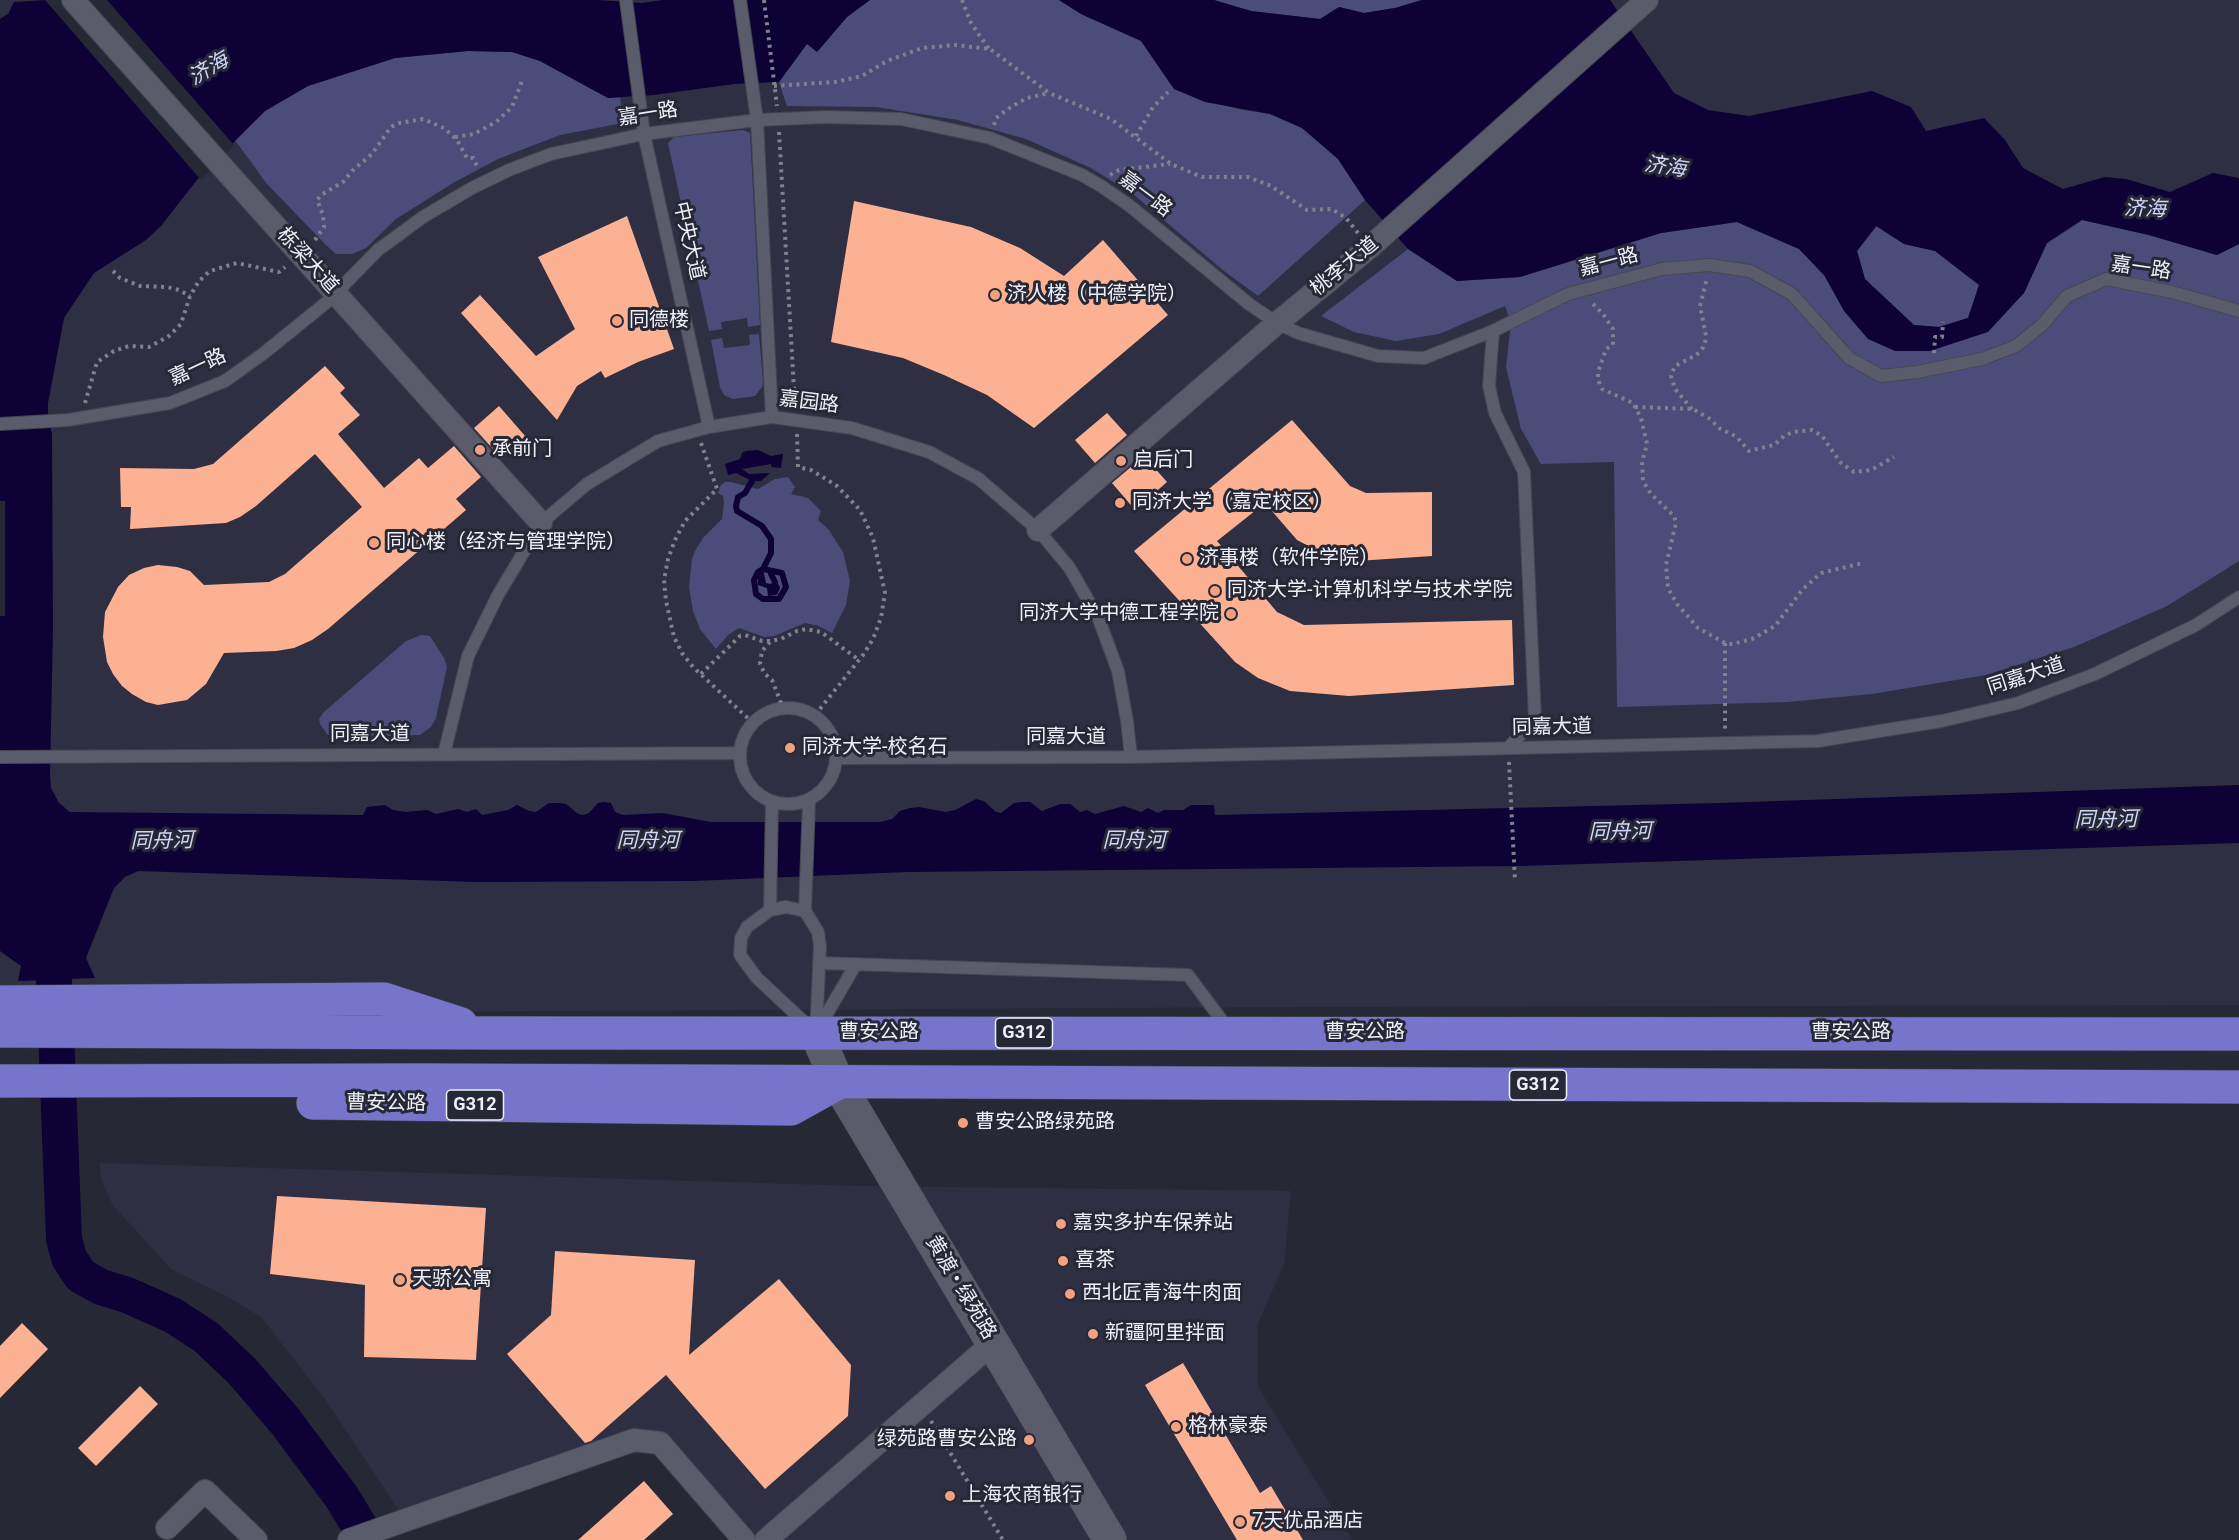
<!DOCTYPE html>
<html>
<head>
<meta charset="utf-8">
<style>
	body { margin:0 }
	canvas { display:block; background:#272836 }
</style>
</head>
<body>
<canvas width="2239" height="1540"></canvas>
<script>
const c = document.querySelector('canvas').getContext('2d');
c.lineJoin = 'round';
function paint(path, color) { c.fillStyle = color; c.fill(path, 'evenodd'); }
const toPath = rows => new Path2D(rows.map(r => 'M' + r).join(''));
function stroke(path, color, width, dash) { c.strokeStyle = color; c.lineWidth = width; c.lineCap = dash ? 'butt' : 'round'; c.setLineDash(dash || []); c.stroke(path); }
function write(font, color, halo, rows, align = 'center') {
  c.font = font + ' Roboto,"Noto Sans SC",sans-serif'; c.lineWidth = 6; c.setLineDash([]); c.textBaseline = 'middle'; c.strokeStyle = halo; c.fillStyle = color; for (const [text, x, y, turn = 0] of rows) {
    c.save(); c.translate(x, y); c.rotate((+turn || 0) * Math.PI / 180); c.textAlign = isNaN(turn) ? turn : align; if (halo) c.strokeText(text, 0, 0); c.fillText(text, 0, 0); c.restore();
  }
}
paint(toPath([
	[0,0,2239,0,2239,1005,1281,1007,0,1014],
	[100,1163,856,1186,1291,1191,1284,1264,1257,1326,1258,1387,1352,1540,743,1540,662,1451,646,1450,406,1521,325,1399,262,1318,232,1299,171,1269,112,1204,101,1179]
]), '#2e2f43');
paint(toPath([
	[870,0,1059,0,1081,14,1141,41,1174,89,1238,109,1270,114,1302,128,1338,159,1365,200,1258,296,1224,271,1133,194,1091,168,1026,139,958,120,876,107,787,106,779,82,807,44,818,51,847,17],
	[1214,0,1422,0,1395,8,1364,13,1339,7,1320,19,1251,11],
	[468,51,512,52,540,61,608,98,620,97,623,123,560,135,498,159,453,183,396,219,366,248,352,254,336,254,326,245,267,184,235,140,265,111,308,86,395,58],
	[743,130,750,133,760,325,748,327,747,318,721,322,722,329,709,331,668,143,674,137],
	[2082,220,2149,235,2216,255,2239,244,2239,561,2167,606,2074,647,1986,675,1872,694,1788,702,1617,707,1614,462,1541,464,1521,429,1506,367,1511,323,1505,306,1439,334,1396,341,1354,332,1321,316,1408,249,1457,281,1520,277,1661,233,1737,222,1799,249,1895,351,2024,293,2047,243],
	[1877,226,1904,244,1935,251,1979,285,1968,318,1939,327,1914,325,1865,279,1857,251],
	[759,334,763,382,762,387,755,396,749,397,733,399,728,397,724,395,720,387,711,340,722,338,724,348,750,345,749,335],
	[788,477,795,487,791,494,808,498,821,511,818,520,829,530,843,552,850,581,846,605,832,633,819,626,805,623,774,636,764,637,739,628,728,635,716,649,700,629,693,611,689,587,692,559,695,551,703,538,722,519,724,502,723,496,718,493,721,485,725,482,731,482,758,489,775,479],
	[421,635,430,636,444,658,447,667,436,718,431,727,420,735,332,738,327,734,320,724,319,719,324,712,406,641]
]), '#4c4c7b');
paint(toPath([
	[47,0,597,0,642,3,662,0,870,0,847,17,817,52,807,44,779,82,734,84,654,95,608,98,540,61,512,52,468,51,395,58,308,86,265,111,200,176,161,226,146,240,94,273,64,318,48,403,48,421,52,433,53,629,50,774,51,788,59,803,70,812,363,815,367,807,385,805,393,810,406,812,427,810,436,814,458,809,467,812,476,809,482,815,508,810,517,805,529,811,536,812,549,803,558,803,566,804,578,814,583,815,589,813,598,803,604,802,611,803,615,812,623,815,662,813,711,822,880,822,892,819,900,811,910,808,919,807,946,812,955,810,976,799,984,801,996,812,1001,813,1014,803,1022,802,1030,802,1042,811,1060,804,1070,804,1080,812,1087,810,1095,814,1124,806,1141,812,1148,808,1158,813,1164,810,1183,810,1191,805,1214,805,1215,815,1720,803,2239,785,2239,843,1521,866,907,872,694,881,476,882,138,871,125,877,114,888,86,958,95,978,18,981,21,966,0,951,0,19,8,14,14,2],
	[1059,0,1214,0,1251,11,1320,19,1339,7,1364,13,1395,8,1422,0,1610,0,1674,93,1708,110,1749,116,1872,91,1911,107,1926,131,1984,118,2005,140,2023,168,2063,189,2105,177,2126,179,2170,192,2213,173,2239,178,2239,244,2217,255,2149,235,2082,220,2047,243,2024,293,1988,332,1930,351,1895,351,1868,339,1844,311,1824,275,1799,249,1737,222,1661,233,1520,277,1457,281,1408,249,1365,200,1338,159,1302,128,1270,114,1205,102,1174,89,1141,41,1081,14],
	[1876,226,1904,244,1935,251,1979,285,1968,318,1939,327,1914,325,1865,279,1857,251],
	[758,450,771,456,783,454,781,468,772,467,771,464,742,469,749,474,770,473,761,481,752,481,736,473,728,475,725,464,740,459,742,453,746,451],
	[763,569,766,583,770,584,775,582,779,585,780,588,777,595,768,596,767,588,758,585,758,572]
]), '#0d0136');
paint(toPath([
	[45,0,107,0,234,145,201,180],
	[0,501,5,501,5,616,0,616]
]), '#272836');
stroke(toPath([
	[752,481,745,493,738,497,736,506,737,511,762,526,771,539,771,553,763,569],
	[763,569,782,573,786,587,779,599,763,599,756,594,754,580,758,572,763,569],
	[773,572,771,574,775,582]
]), '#0d0136', 6);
stroke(toPath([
	[45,932,54,980,64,1239,69,1258,81,1276,101,1287,127,1295,172,1315,206,1337,242,1371,285,1421,341,1496,368,1540]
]), '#0d0136', 36);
paint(toPath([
	[854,201,971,227,1020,248,1064,276,1103,240,1168,315,1034,428,987,395,944,375,903,358,831,342],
	[627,216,674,349,638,362,605,378,601,371,577,386,557,420,461,313,480,295,536,356,575,329,538,257],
	[325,366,345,388,340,393,360,415,338,434,384,488,419,458,428,468,454,446,481,477,456,499,466,510,328,629,312,640,294,648,276,651,224,653,206,684,187,700,158,705,146,702,132,694,122,686,113,674,107,662,103,637,105,612,118,587,129,575,144,568,158,565,177,567,190,571,204,585,269,582,285,574,362,507,315,454,256,506,240,517,226,523,130,529,131,507,121,507,120,468,194,469,213,464],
	[499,406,526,437,502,459,474,428],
	[1107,413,1127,435,1095,463,1075,440],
	[1292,420,1350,486,1366,493,1432,492,1432,556,1357,561,1324,554,1297,540,1265,503,1217,541,1277,612,1304,625,1512,620,1514,685,1349,696,1290,691,1258,678,1235,662,1134,551],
	[1144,456,1167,482,1135,510,1112,483],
	[277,1196,486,1208,476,1360,364,1357,365,1285,270,1274],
	[555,1251,695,1260,689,1355,779,1279,851,1365,848,1416,765,1489,666,1375,591,1441,585,1443,507,1354,551,1315],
	[22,1323,48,1349,0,1398,0,1346],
	[1183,1363,1260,1493,1271,1486,1303,1540,1237,1540,1145,1385],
	[140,1386,158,1404,96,1466,78,1448],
	[644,1481,673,1514,644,1540,578,1540]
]), '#fcb292');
const lane = toPath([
	[626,0,644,134,709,427],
	[740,0,757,120,772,417],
	[1493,331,1489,386,1495,413,1524,472,1535,719,1508,748],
	[0,424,68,420,170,403,225,381,264,353,327,302,378,250,423,217,472,188,509,170,551,154,644,134,757,120,826,117,901,119,990,138,1082,175,1101,186,1130,206,1249,304,1277,323,1298,333,1378,356,1424,358,1493,331,1568,294,1662,269,1709,265,1750,271,1792,294,1849,358,1881,376,1917,372,1982,359,2016,346,2042,325,2067,296,2106,279,2172,292,2239,311],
	'740 756a48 48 0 1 1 96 0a48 48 0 1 1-96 0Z',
	[444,754,468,656,498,595,541,523,587,484,658,441,709,427,772,417,852,428,929,452,979,479,1038,530,1069,567,1098,617,1118,671,1127,721,1131,757],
	[0,757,740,753],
	[837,758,1131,757,1818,741,1942,721,2018,703,2095,674,2196,625,2239,597],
	[786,907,805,911,818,932,820,946,816,1033,757,978,740,955,741,938,747,927,770,910,786,907],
	[770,910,772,802],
	[805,911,809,802],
	[820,963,1188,975,1229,1030],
	[818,1029,856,964]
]);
const street = toPath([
	[73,0,541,523],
	[1038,530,1277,323,1370,247,1647,0],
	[167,1528,205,1491,256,1540],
	[349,1540,634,1440,660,1443,744,1540],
	[766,1540,993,1343]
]);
const secondary = toPath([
	[816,1033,838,1083,1110,1540]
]);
const highway = toPath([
	[0,1002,384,999,461,1024],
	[0,1031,491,1033,2239,1034],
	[0,1081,421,1080,2239,1087],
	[313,1103,791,1109,836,1084]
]);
stroke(lane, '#464652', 14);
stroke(street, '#464652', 24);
stroke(secondary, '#464652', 34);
stroke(highway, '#464652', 34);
stroke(toPath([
	[764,0,777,106],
	[962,0,971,23,989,49],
	[774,86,835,82,862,76,887,61,922,48,955,45,990,49,1049,93,1111,119,1171,164,1202,177,1248,177,1271,186,1307,210,1332,209,1346,218,1358,233],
	[994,125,996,118,1011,107,1027,98,1049,93],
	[779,132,795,406],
	[1136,136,1153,107,1168,92],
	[455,137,474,134,496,122,512,107,522,81],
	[1110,175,1119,170,1170,164],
	[315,240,324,227,323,215,317,200,321,195,343,182,352,171,372,154,391,127,399,123,423,119,444,128,457,140,467,158,473,158,478,168],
	[113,271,120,278,140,286,167,287,179,290,190,296],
	[1593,304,1603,314,1613,329,1613,345,1606,349,1598,372,1598,380,1602,389,1633,403,1641,418,1647,444,1642,462,1643,481,1651,494,1674,516,1676,523,1666,565,1668,588,1677,604,1698,628,1725,643,1732,644,1752,639,1775,626,1803,589,1821,573,1863,563],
	[1934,353,1935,337,1942,337,1943,322],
	[85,403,97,362,114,351,129,346,149,347,169,336,181,324,190,296,199,281,210,271,237,263,279,272,285,267],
	[1635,407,1693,409,1710,419,1719,428,1737,437,1749,451,1774,445,1784,436,1793,432,1812,430,1822,436,1841,463,1854,472,1871,470,1894,457],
	[1692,409,1675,389,1671,376,1675,366,1696,355,1701,351,1705,344,1706,336,1700,306,1707,278],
	[797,434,798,467,811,470,826,479,837,486,860,510,873,538,885,593,881,618,873,639,863,655,815,715],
	[701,443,717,489,685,521,675,540,668,559,664,580,666,601,674,637,682,653,693,667,753,723],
	[770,642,762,651,760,664,765,674,772,680,783,708],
	[1725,643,1725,730],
	[701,674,740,636,745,635,762,641,771,641,781,639,797,631,806,629,821,632,859,660],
	[1509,762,1515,881],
	[931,1421,1003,1540]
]), '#80818d', 4, [3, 4.5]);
stroke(lane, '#5a5b6b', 12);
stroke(street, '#5a5b6b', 22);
stroke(secondary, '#5a5b6b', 33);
stroke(highway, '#7675cb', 33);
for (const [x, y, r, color] of [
	[995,295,6,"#f1a17e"],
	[617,321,6,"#f1a17e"],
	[480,450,6,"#f1a17e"],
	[1121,461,6,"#f1a17e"],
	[1120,503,6,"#f1a17e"],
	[374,543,6,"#f1a17e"],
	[1187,559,6,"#f1a17e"],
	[1215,591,6,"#f1a17e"],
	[1231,614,6,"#f1a17e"],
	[790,748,6,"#f1a17e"],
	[963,1123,6,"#f1a17e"],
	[1061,1224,6,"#f1a17e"],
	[1063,1261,6,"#f1a17e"],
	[400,1280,6,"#f1a17e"],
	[1070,1294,6,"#f1a17e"],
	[1093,1334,6,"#f1a17e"],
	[1176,1427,6,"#f1a17e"],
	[1029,1440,6,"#f1a17e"],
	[950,1496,6,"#f1a17e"],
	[1240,1522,6,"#f1a17e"]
]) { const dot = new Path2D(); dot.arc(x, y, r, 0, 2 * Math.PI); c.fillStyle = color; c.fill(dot); stroke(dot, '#272836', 2); }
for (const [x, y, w] of [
	[1024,1033,57],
	[1538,1085,57],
	[475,1105,57]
]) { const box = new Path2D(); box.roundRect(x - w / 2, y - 15, w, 30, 4.5); c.fillStyle = '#272836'; c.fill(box); stroke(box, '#efeff9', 1.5); }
write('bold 18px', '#efeff9', null, [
	["G312",1024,1033],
	["G312",1538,1085],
	["G312",475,1105]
]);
write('20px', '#efeff9', '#272836', [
	["嘉一路",648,115,-9],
	["嘉一路",1145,195,37],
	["中央大道",688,241,77],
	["栋梁大道",307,261,48],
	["嘉一路",1609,263,-15],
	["桃李大道",1345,267,-39],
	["嘉一路",2141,269,8],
	["嘉一路",198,368,-25],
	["嘉园路",809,403,7],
	["同嘉大道",2026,677,-18],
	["同嘉大道",1552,728,-1],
	["同嘉大道",370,735],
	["同嘉大道",1066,738],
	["曹安公路",879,1033],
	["曹安公路",1365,1033],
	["曹安公路",1851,1033],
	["曹安公路",386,1104,1],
	["黄渡 • 绿苑路",960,1288,59]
]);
write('20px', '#efeff9', '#272836', [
	["济人楼（中德学院）",1007,295],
	["同德楼",629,321],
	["承前门",492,450],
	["启后门",1133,461],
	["同济大学（嘉定校区）",1132,503],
	["同心楼（经济与管理学院）",386,543],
	["济事楼（软件学院）",1199,559],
	["同济大学-计算机科学与技术学院",1227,591],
	["同济大学中德工程学院",1219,614,"right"],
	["同济大学-校名石",802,748],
	["曹安公路绿苑路",975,1123],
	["嘉实多护车保养站",1073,1224],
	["喜茶",1075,1261],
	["天骄公寓",412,1280],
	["西北匠青海牛肉面",1082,1294],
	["新疆阿里拌面",1105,1334],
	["格林豪泰",1188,1427],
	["绿苑路曹安公路",1017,1440,"right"],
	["上海农商银行",962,1496],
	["7天优品酒店",1252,1522]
], 'left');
write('italic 21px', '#d2d5fa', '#272836', [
	["济海",209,70,-31],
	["济海",1665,168,8],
	["济海",2145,210,2],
	["同舟河",2106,821,-1],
	["同舟河",1620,833,-1],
	["同舟河",162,842,-1],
	["同舟河",648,842],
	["同舟河",1134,842]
]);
</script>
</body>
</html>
